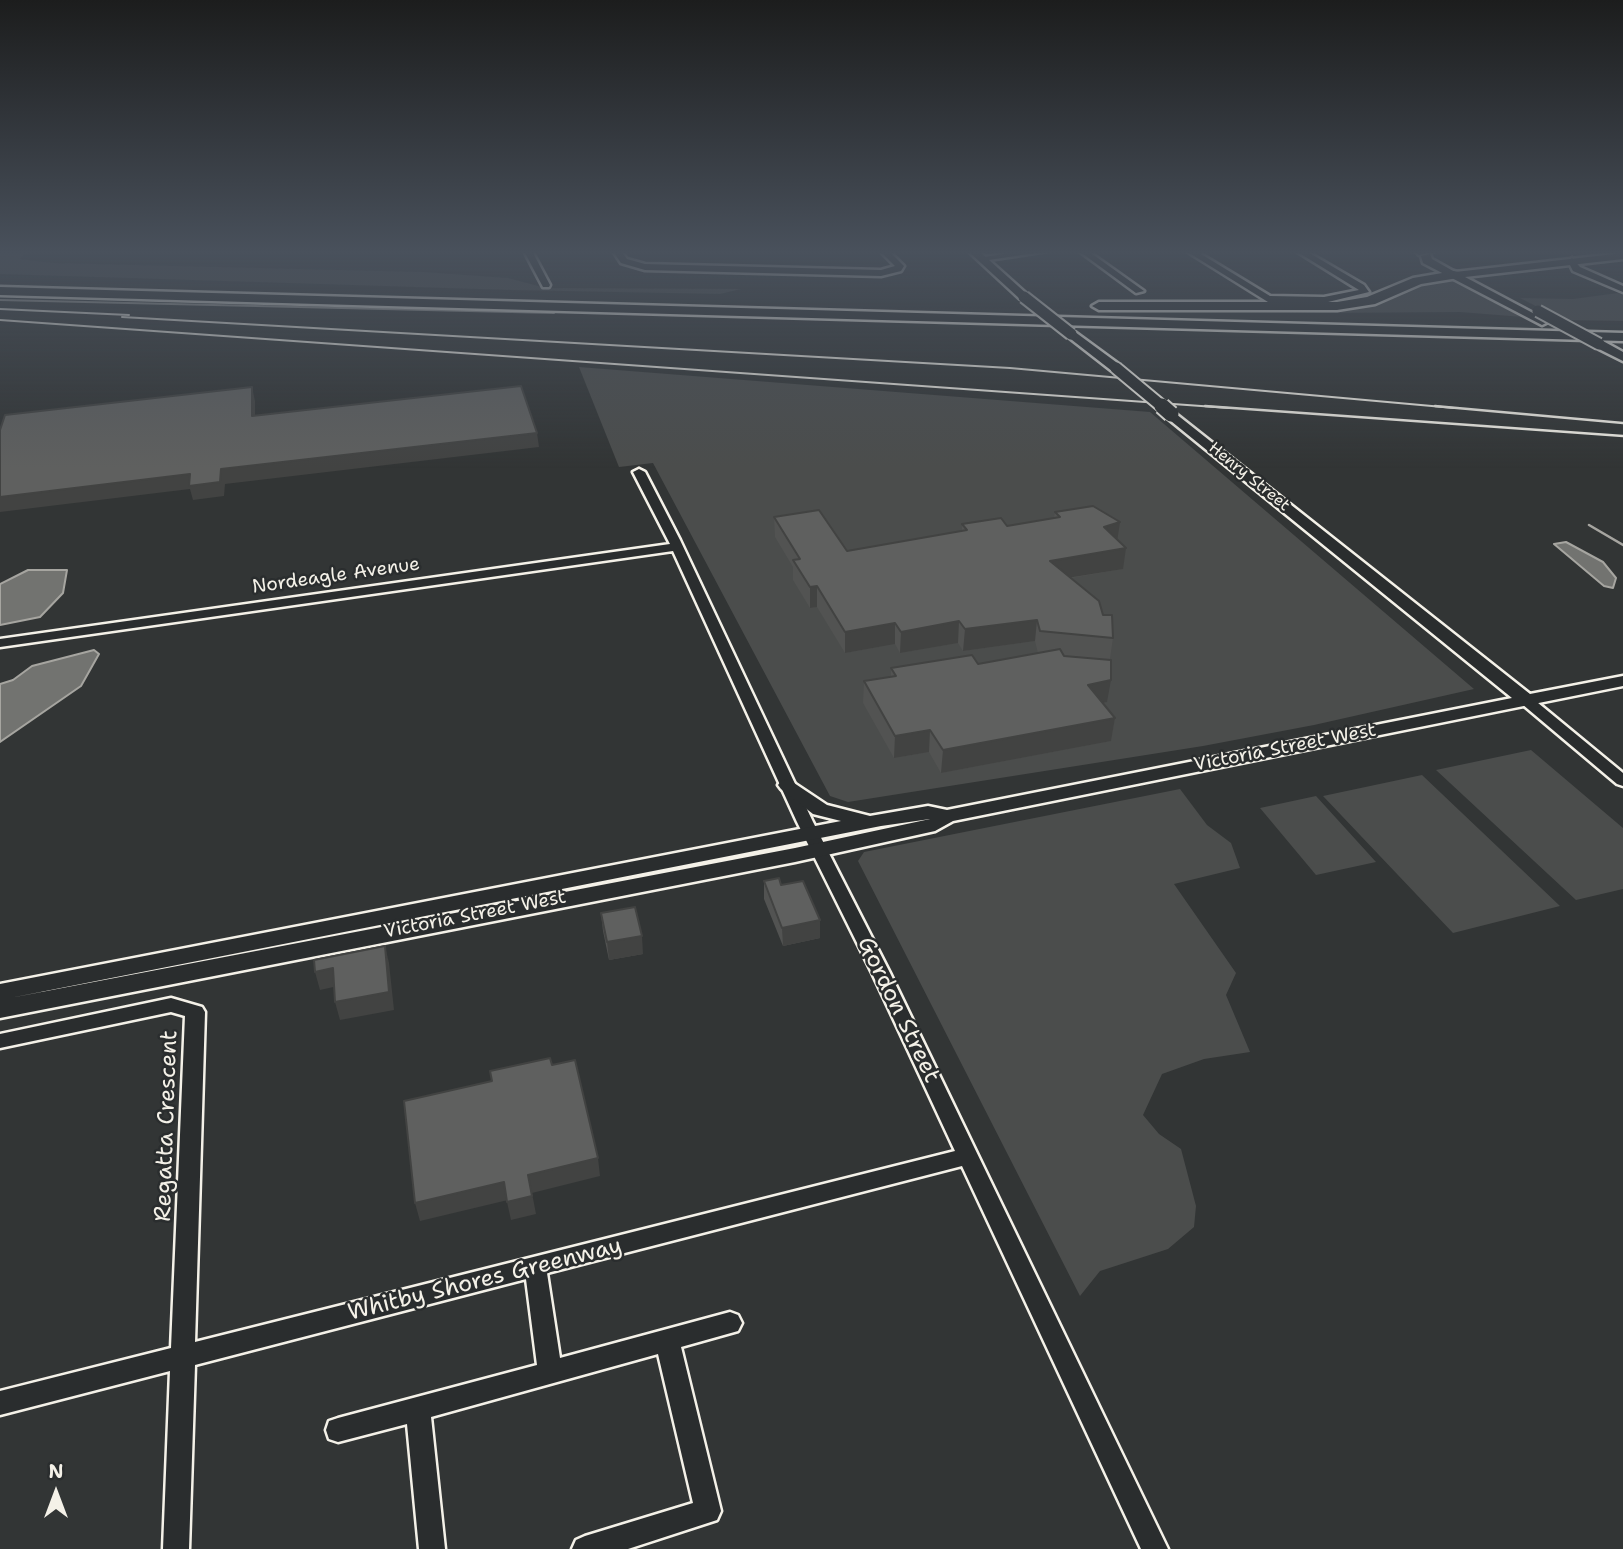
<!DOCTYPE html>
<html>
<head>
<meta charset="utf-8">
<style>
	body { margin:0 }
	#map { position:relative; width:1623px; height:1549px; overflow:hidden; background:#323535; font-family:"Shantell Sans",sans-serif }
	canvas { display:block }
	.north { position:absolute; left:21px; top:1458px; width:70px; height:70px; -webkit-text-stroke:5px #2a2d2e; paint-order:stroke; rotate:0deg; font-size:19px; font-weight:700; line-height:28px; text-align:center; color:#f4f1e8 }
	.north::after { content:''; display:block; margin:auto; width:24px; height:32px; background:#f4f1e8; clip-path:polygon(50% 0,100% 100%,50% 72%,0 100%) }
</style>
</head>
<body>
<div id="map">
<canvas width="1623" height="1549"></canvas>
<div class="north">N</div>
</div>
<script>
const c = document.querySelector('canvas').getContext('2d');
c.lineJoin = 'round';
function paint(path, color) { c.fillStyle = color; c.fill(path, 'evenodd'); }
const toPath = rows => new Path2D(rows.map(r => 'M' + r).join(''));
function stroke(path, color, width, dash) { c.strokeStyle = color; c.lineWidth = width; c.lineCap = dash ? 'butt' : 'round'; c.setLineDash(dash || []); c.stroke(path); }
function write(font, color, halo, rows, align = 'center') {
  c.font = font + ' "Shantell Sans",sans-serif'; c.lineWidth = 5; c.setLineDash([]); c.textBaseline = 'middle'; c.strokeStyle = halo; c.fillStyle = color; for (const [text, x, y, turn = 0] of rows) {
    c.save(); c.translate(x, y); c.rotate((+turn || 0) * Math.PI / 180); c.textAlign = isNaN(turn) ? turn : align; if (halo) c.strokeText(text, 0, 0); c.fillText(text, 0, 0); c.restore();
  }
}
paint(toPath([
	[0,251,28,251,20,259,54,263,424,272,508,278,546,288,741,289,720,294,511,290,0,274],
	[1448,279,1523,317,1460,312,1321,313,1163,308,1378,302,1424,283],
	[1618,293,1623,295,1623,321,1563,320,1520,298,1573,299],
	[579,367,1150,412,1474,689,1314,725,1203,746,848,802,830,796,653,463,619,467],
	[1531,750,1623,828,1623,889,1576,900,1436,770],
	[1422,775,1560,906,1453,933,1323,796],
	[1180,789,1207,825,1231,843,1240,868,1174,884,1236,973,1226,995,1250,1052,1204,1059,1162,1074,1143,1115,1159,1134,1181,1149,1196,1206,1194,1227,1168,1249,1100,1271,1080,1296,858,861,864,852],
	[1316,796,1376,862,1316,875,1260,808]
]), '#4b4d4c');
const water = toPath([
	[1566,542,1603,562,1616,578,1613,588,1604,586,1554,544,1566,542],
	[28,570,67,570,63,593,40,617,0,625,0,584,28,570],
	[94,650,99,654,81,686,0,742,0,684,13,680,32,666,94,650]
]);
paint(water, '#727370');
stroke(water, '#a6a5a0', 2);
stroke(toPath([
	[0,300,554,313]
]), '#a6a5a0', 2);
stroke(toPath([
	[1589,525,1623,545]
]), '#a6a5a0', 2.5);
const minor = toPath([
	[524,251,532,251,550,285,549,287,543,287,524,251],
	[613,251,621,251,627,259,645,264,881,270,895,266,880,251,889,251,904,266,901,271,881,276,645,270,621,263,613,251],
	[1022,251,1048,251,982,261,978,258,1022,251],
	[1079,251,1088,251,1144,291,1136,293,1079,251],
	[1186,251,1196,251,1270,296,1324,297,1359,290,1296,251,1306,251,1364,285,1369,292,1324,303,1268,302,1186,251],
	[1415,251,1436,251,1419,255,1415,251],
	[1572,258,1580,267,1623,286,1623,292,1573,271,1568,261,1572,258],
	[639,469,645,472,680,540,813,822,890,973,1168,1549,1141,1549,962,1166,547,1273,560,1358,730,1312,738,1315,742,1323,738,1331,681,1347,721,1511,717,1520,628,1549,572,1549,576,1540,585,1536,693,1503,658,1354,431,1417,445,1549,419,1549,407,1424,338,1442,329,1439,326,1430,329,1421,338,1418,537,1365,526,1279,195,1365,189,1549,163,1549,170,1371,0,1415,0,1391,171,1348,185,1016,171,1012,0,1048,0,1034,171,998,202,1007,205,1012,195,1342,955,1151,872,973,797,822,673,551,0,647,0,639,670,544,633,472,639,469],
	[1527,697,1532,698,1623,773,1623,786,1617,784,1522,704,1520,701,1527,697]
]);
const major = toPath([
	[968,251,979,251,1028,295,1028,299,1020,299,968,251],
	[1623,253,1623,259,1465,277,1546,320,1548,322,1542,325,1423,263,1421,256,1430,254,1432,259,1455,272,1623,253],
	[1067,332,1075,332,1120,365,1120,371,1112,371,1067,336,1067,332],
	[1595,341,1603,341,1623,352,1623,361,1595,347,1595,341],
	[1171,410,1530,694,1623,676,1623,686,953,821,935,831,795,862,0,1018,0,984,841,821,813,814,781,789,778,785,781,781,788,779,827,805,870,816,928,806,947,810,1512,698,1166,417,1164,414,1171,410],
	[930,819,795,848,10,998,881,826,930,819]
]);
const highway = toPath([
	[1454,271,1458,272,1458,278,1421,284,1375,304,1337,310,1099,310,1092,306,1099,302,1337,302,1367,297,1413,278,1454,271],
	[0,287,1623,333,1623,341,0,295,0,287]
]);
stroke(minor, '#f4f1e8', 5);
stroke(major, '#f4f1e8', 5);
stroke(highway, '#f4f1e8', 5);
paint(minor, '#2a2d2e');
paint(major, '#2a2d2e');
paint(highway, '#2a2d2e');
stroke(toPath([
	[0,309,129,315],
	[122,317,1010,368,1454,408],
	[0,320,1229,408]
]), '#f4f1e8', 2);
stroke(toPath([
	[1205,406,1623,436],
	[1435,406,1623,423]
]), '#f4f1e8', 2.5);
const majorBridgeFar1 = toPath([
	[1024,297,1071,334],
	[1538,311,1599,344],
	[1116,368,1164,408]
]);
const majorBridge = toPath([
	[1162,406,1171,414]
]);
stroke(majorBridgeFar1, '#f4f1e8', 15, []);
stroke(majorBridge, '#f4f1e8', 19, []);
stroke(majorBridgeFar1, '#2a2d2e', 11);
stroke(majorBridge, '#2a2d2e', 15);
paint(toPath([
	[1055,512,1117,540,1123,569,1071,578,1103,615,1113,638,1110,659,1107,702,1103,703,1115,718,1111,741,941,773,929,752,894,758,863,703,864,681,891,677,891,668,978,664,1038,653,1035,641,963,651,958,643,900,653,895,644,845,653,817,607,810,608,793,580,793,567,775,537,774,517,847,551,962,531,962,524,1007,526,1054,518],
	[764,881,781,885,820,920,820,938,783,946,764,899],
	[601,913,643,954,609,960,603,931]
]), '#525352');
paint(toPath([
	[252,387,255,401,255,430,252,416],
	[537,433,539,447,225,484,224,496,193,500,190,489,0,512,0,497,221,469],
	[1120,522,1117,542,1104,527],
	[1126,548,1123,569,1048,581,1050,561],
	[817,586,817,607,810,608,810,587],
	[1037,620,1035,641,963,651,965,629],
	[959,621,958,643,900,653,901,632],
	[895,623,895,644,845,653,845,632],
	[1111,680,1107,702,1085,707,1088,685],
	[1115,718,1111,741,941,773,943,750],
	[930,730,929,752,894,758,895,736],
	[820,920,820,938,783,946,782,928],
	[642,936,643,954,609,960,607,942],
	[385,946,389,963,394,1010,340,1020,335,1002],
	[333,968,338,986,320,990,315,972],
	[598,1158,600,1176,532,1193,536,1214,511,1220,507,1202,528,1175],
	[504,1182,508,1200,420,1221,415,1203]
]), '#424342');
const building = toPath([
	[521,386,537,433,221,469,220,482,189,486,190,474,0,497,0,430,5,415,252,387,252,416,521,386],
	[1093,506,1120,522,1104,527,1126,548,1050,561,1099,601,1103,615,1112,615,1113,638,1040,631,1037,620,965,629,959,621,901,632,895,623,845,632,817,586,810,587,793,560,800,559,774,517,819,510,847,551,967,530,962,524,1001,518,1007,526,1060,517,1055,512,1093,506],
	[1060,649,1064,656,1111,660,1111,680,1088,685,1115,718,943,750,930,730,895,736,864,681,896,676,891,668,972,655,978,664,1060,649],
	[779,878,781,885,803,881,820,920,782,928,764,881,779,878],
	[635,907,642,936,607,942,601,913,635,907],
	[385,946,389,992,335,1002,333,968,315,972,314,960,385,946],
	[550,1058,552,1065,575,1060,598,1158,528,1175,532,1196,507,1202,504,1182,415,1203,404,1101,492,1081,490,1071,550,1058]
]);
paint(building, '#5f605f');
stroke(building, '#424342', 2);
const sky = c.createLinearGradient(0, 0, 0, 468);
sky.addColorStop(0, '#1c1d1d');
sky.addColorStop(0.54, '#49515c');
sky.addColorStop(1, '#49515c00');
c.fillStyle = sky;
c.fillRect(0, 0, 1623, 468);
write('16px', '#f4f1e8', '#2a2d2e', [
	["Henry Street",1249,477,39]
]);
write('19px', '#f4f1e8', '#2a2d2e', [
	["Nordeagle Avenue",336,576,-8],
	["Victoria Street West",1285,748,-11],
	["Victoria Street West",475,915,-11]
]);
write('23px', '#f4f1e8', '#2a2d2e', [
	["Gordon Street",898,1010,64],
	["Regatta Crescent",167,1126,-88],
	["Whitby Shores Greenway",485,1280,-14]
]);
</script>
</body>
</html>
